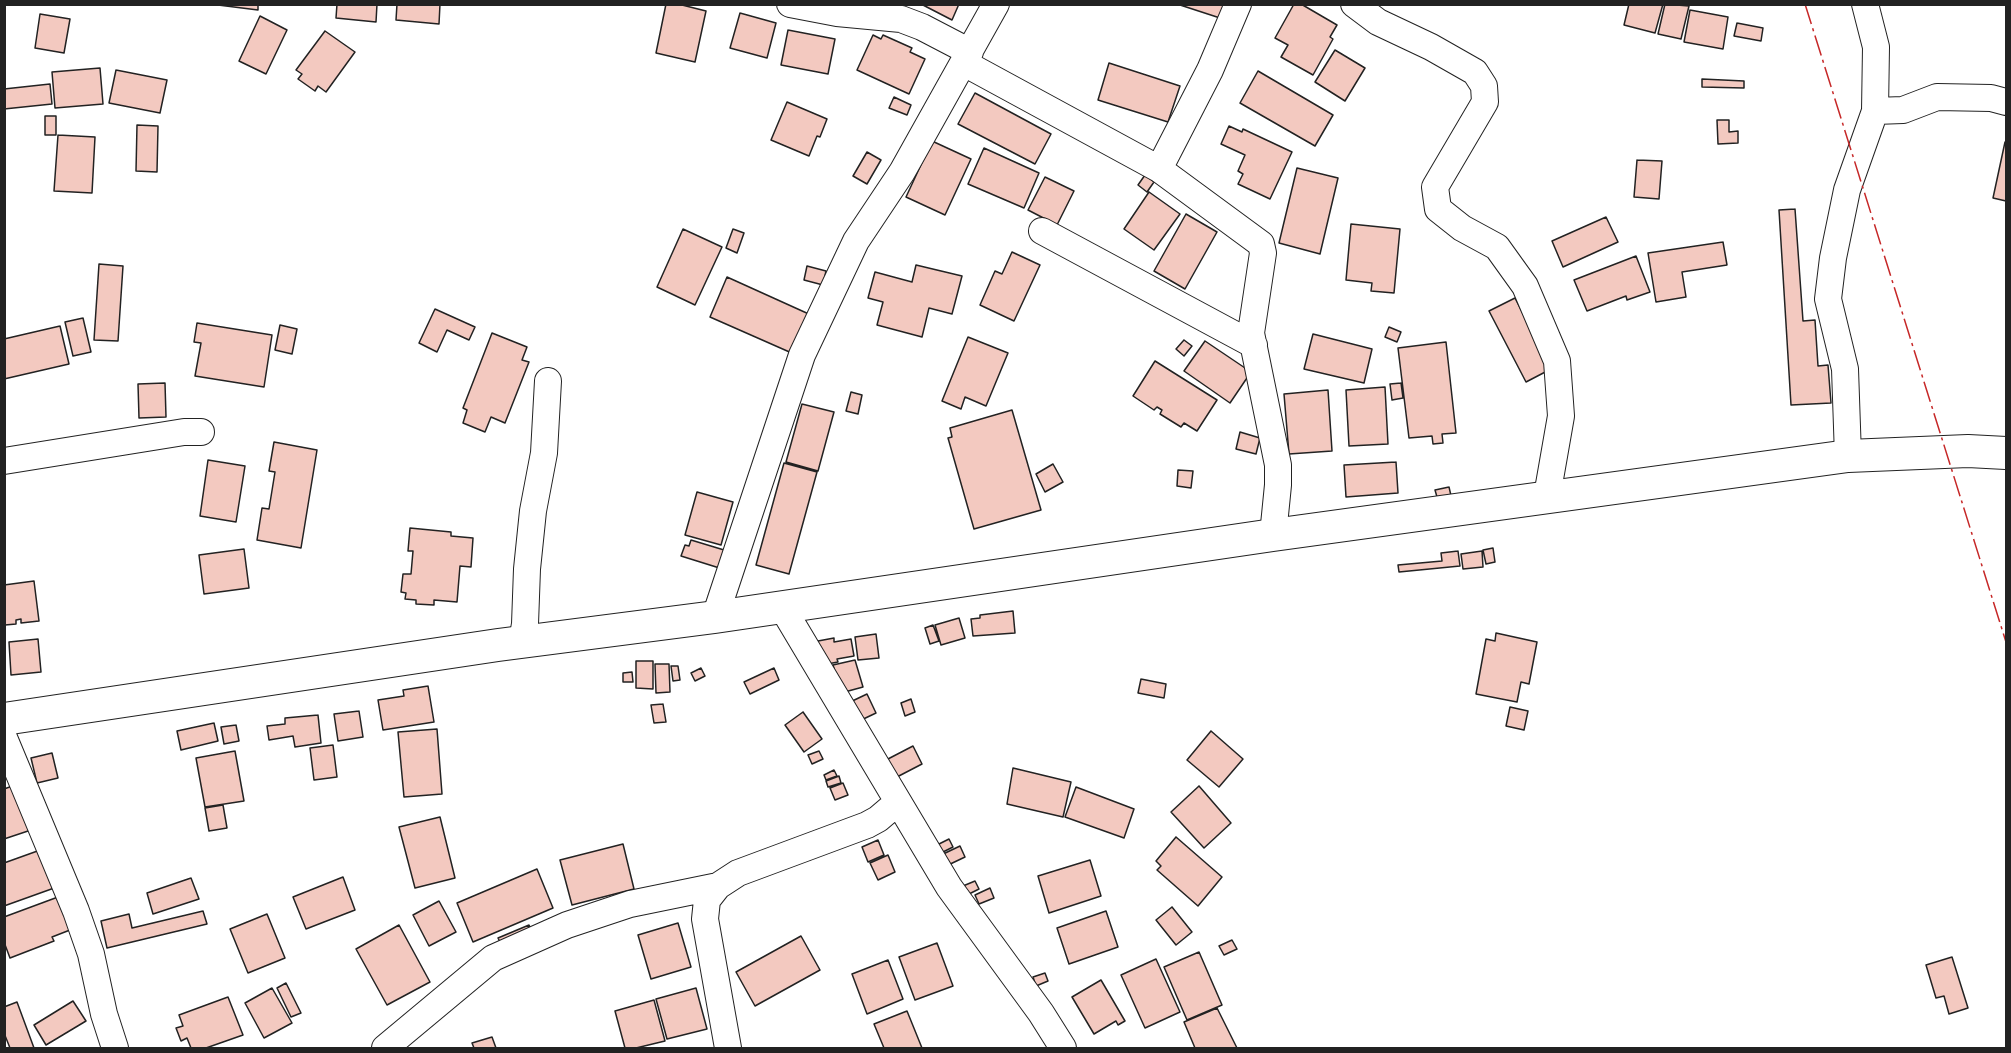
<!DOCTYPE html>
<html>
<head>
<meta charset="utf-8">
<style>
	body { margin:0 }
	#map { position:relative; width:2011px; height:1053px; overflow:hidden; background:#fff; font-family:"Source Sans 3",sans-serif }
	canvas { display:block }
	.frame { position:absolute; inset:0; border:6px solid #222; pointer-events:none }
</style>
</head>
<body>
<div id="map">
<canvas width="2011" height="1053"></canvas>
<div class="frame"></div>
</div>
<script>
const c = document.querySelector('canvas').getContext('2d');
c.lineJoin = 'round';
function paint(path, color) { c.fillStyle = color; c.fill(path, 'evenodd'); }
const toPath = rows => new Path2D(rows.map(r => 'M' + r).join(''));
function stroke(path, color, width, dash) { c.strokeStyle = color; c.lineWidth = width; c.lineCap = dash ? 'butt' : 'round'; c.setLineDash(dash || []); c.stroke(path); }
const building = toPath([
	[210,4,258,4,258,10,210,4],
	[337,4,377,4,376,22,336,18,337,4],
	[397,4,440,4,439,24,396,20,397,4],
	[666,4,678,4,706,11,695,62,656,53,666,4],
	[921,4,959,4,952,20,921,4],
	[1177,4,1225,4,1220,18,1177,4],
	[1294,4,1301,4,1337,25,1330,37,1333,39,1313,75,1281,57,1288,45,1275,38,1294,4],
	[1629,4,1663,4,1655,33,1624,25,1629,4],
	[1665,4,1689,6,1681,39,1658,34,1665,4],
	[1690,10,1728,17,1723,49,1684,42,1690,10],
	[740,13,776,23,767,58,730,48,740,13],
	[40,14,70,19,64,53,35,48,40,14],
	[260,16,287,30,266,74,239,61,260,16],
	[1737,23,1763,28,1761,41,1734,36,1737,23],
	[788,30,835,39,828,74,781,65,788,30],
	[325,31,355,52,326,92,318,86,315,91,298,79,302,74,296,70,325,31],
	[873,35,881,39,883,35,912,48,910,52,925,59,909,94,857,70,873,35],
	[1335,50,1365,68,1345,101,1315,82,1335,50],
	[1109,63,1180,86,1168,122,1098,100,1109,63],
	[100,68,103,104,55,108,52,72,100,68],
	[116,70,167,80,160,113,109,103,116,70],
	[1258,71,1333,115,1315,146,1240,103,1258,71],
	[1702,79,1744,81,1744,88,1702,87,1702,79],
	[50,84,52,104,4,109,4,89,50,84],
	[975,93,1051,134,1035,164,958,124,975,93],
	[894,97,911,105,907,115,889,108,894,97],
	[787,102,827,119,820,137,817,136,809,156,771,140,787,102],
	[45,116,56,116,56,135,45,135,45,116],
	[1717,120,1729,120,1729,132,1738,131,1738,143,1718,144,1717,120],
	[137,125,158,126,157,172,136,171,137,125],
	[1229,126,1242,132,1243,129,1292,152,1270,199,1238,184,1243,174,1238,171,1245,155,1221,144,1229,126],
	[58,135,95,137,92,193,54,191,58,135],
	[932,141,971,159,945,215,906,197,932,141],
	[2005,142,2006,143,2006,201,1993,198,2005,142],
	[984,148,1039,173,1024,208,968,184,984,148],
	[867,152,881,160,867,184,853,176,867,152],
	[1637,160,1662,161,1659,199,1634,197,1637,160],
	[1297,168,1338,178,1320,254,1279,243,1297,168],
	[1145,175,1154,182,1147,192,1138,185,1145,175],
	[1045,177,1074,191,1057,225,1028,210,1045,177],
	[1149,192,1180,214,1154,250,1124,229,1149,192],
	[1795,209,1803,321,1815,320,1818,366,1828,365,1831,403,1791,405,1779,210,1795,209],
	[1186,214,1217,232,1185,289,1154,271,1186,214],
	[1606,217,1618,242,1563,267,1552,241,1606,217],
	[1351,224,1400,229,1394,293,1371,291,1372,283,1346,280,1351,224],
	[683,229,722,247,695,305,657,287,683,229],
	[733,229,744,233,737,253,726,248,733,229],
	[1723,242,1727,265,1682,272,1686,297,1656,302,1648,253,1723,242],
	[1012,252,1040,265,1014,321,980,305,995,271,1002,274,1012,252],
	[1636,256,1650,292,1627,300,1626,296,1587,311,1574,280,1636,256],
	[99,264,123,266,118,341,94,340,99,264],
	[916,265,962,276,952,314,929,308,922,337,877,325,883,302,868,298,875,272,912,282,916,265],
	[807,266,826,271,823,285,804,280,807,266],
	[727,277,811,315,794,354,710,317,727,277],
	[1515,298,1551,369,1526,382,1489,311,1515,298],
	[435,309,475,327,469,340,447,330,437,352,419,343,435,309],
	[83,318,91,352,73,356,65,322,83,318],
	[197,323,272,335,264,387,195,376,201,343,194,342,197,323],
	[280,325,297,329,292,354,275,350,280,325],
	[60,326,69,364,4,379,4,339,60,326],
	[1389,327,1401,332,1397,342,1385,337,1389,327],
	[492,333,527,347,522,360,529,362,505,423,491,417,485,432,463,423,467,410,463,408,492,333],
	[1313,334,1372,349,1364,383,1304,369,1313,334],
	[968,337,1008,353,986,406,965,397,961,409,942,401,968,337],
	[1184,340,1192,346,1184,356,1176,349,1184,340],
	[1205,341,1251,372,1230,403,1184,371,1205,341],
	[1446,342,1456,433,1442,434,1443,443,1433,444,1432,436,1409,438,1398,348,1446,342],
	[1155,361,1217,400,1197,431,1184,423,1181,427,1160,414,1162,410,1157,407,1154,410,1133,396,1155,361],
	[165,383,166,417,139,418,138,384,165,383],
	[1401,383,1403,398,1392,400,1390,384,1401,383],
	[1385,387,1388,444,1349,446,1346,390,1385,387],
	[1328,390,1332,451,1289,454,1284,394,1328,390],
	[851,392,862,395,858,414,846,411,851,392],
	[802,404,834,412,818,471,786,462,802,404],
	[1012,410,1041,510,974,529,948,438,952,437,950,428,1012,410],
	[1240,432,1260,438,1256,454,1236,449,1240,432],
	[274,442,317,450,301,548,257,540,262,508,269,509,275,472,269,471,274,442],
	[208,460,245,466,236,522,200,516,208,460],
	[1396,462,1398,493,1346,497,1344,465,1396,462],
	[784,463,817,472,789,574,756,565,784,463],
	[1053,464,1063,482,1045,492,1036,474,1053,464],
	[1178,470,1193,471,1191,488,1177,486,1178,470],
	[1449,487,1452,500,1439,504,1435,490,1449,487],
	[697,492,733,502,721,545,685,535,697,492],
	[410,528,451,532,451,536,473,538,471,567,460,566,457,602,434,600,434,605,416,604,416,600,405,599,406,593,401,592,403,574,411,574,413,551,408,551,410,528],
	[691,540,734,553,729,571,681,556,685,545,689,546,691,540],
	[1493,548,1495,562,1486,564,1483,550,1493,548],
	[244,549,249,588,204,594,199,555,244,549],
	[1458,551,1460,566,1399,572,1398,565,1442,561,1441,553,1458,551],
	[1482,551,1483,567,1463,569,1461,554,1482,551],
	[34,581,39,621,21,623,21,619,16,620,16,624,5,625,4,585,34,581],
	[1013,611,1015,633,973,636,971,619,980,618,980,615,1013,611],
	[959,618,965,638,941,645,935,625,959,618],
	[933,625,939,641,930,644,925,628,933,625],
	[1496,633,1537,642,1529,684,1521,682,1517,702,1476,694,1486,639,1495,641,1496,633],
	[876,634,879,658,858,660,855,637,876,634],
	[834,638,834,642,851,639,854,656,837,659,838,662,822,665,818,641,834,638],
	[38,639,41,672,11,675,9,642,38,639],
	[855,660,863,687,841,693,833,665,855,660],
	[636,661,653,661,653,689,636,688,636,661],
	[655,664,669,664,670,692,656,693,655,664],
	[671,666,678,666,680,680,673,681,671,666],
	[701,668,705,676,695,681,691,673,701,668],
	[774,668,779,680,750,694,744,682,774,668],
	[632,672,633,682,623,682,623,673,632,672],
	[1141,679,1166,684,1164,698,1138,693,1141,679],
	[428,686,434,722,383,730,378,700,404,696,403,690,428,686],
	[867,694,876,713,855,723,846,704,867,694],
	[911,699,915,712,905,716,901,703,911,699],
	[663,704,666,722,654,723,651,705,663,704],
	[1510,707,1528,711,1524,730,1506,726,1510,707],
	[359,711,363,737,338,741,334,714,359,711],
	[803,712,822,739,804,752,785,725,803,712],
	[318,715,321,743,295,747,293,736,269,740,267,726,285,724,285,718,318,715],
	[214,723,218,741,181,750,177,731,214,723],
	[236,725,239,741,224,744,221,727,236,725],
	[437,729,442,794,404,797,398,732,437,729],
	[1211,731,1243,759,1219,787,1187,760,1211,731],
	[333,745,337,777,314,780,310,748,333,745],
	[913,746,922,764,895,778,886,760,913,746],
	[235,751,244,801,205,807,196,758,235,751],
	[819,751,823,759,812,764,808,755,819,751],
	[52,753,58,778,37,783,31,758,52,753],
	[1013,768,1071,782,1063,817,1007,804,1013,768],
	[834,770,837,776,826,780,824,775,834,770],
	[839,776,841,783,828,787,826,781,839,776],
	[843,783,848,795,835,800,830,788,843,783],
	[18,784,34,829,4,839,4,789,18,784],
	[1199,786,1231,823,1204,848,1171,812,1199,786],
	[1076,787,1134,809,1124,838,1065,817,1076,787],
	[223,805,227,828,209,831,205,808,223,805],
	[440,817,455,878,415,888,399,827,440,817],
	[1176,837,1222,877,1198,906,1157,870,1161,866,1156,861,1176,837],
	[949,839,953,847,937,855,933,847,949,839],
	[878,840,884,855,868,862,862,847,878,840],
	[623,844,634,889,572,905,560,860,623,844],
	[960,846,965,857,944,867,939,856,960,846],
	[43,849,57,887,4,906,4,863,43,849],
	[888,855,895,872,878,880,870,863,888,855],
	[1090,860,1101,896,1049,913,1038,876,1090,860],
	[537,869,553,908,473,942,457,903,537,869],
	[343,877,355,910,306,929,293,897,343,877],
	[191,878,199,899,153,914,147,893,191,878],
	[975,881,979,889,967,895,963,886,975,881],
	[990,888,994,898,979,904,975,895,990,888],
	[58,897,70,930,52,937,54,941,10,958,4,942,4,917,58,897],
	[439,901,456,932,429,946,413,915,439,901],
	[1172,907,1192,932,1176,945,1156,920,1172,907],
	[203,911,207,924,107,948,101,921,129,914,132,928,203,911],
	[1106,911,1118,947,1069,964,1057,928,1106,911],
	[267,914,285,958,248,973,230,929,267,914],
	[678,923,691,967,651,979,638,935,678,923],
	[399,925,430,982,387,1005,356,949,399,925],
	[529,925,534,936,503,948,498,938,529,925],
	[801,936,820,970,755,1006,736,972,801,936],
	[1232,940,1237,949,1224,955,1219,946,1232,940],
	[937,943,953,986,915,1000,899,957,937,943],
	[1199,952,1222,1005,1187,1020,1164,967,1199,952],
	[1952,957,1968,1008,1949,1014,1944,996,1936,998,1926,965,1952,957],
	[1156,959,1180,1012,1145,1028,1121,975,1156,959],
	[888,960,903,999,867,1014,852,974,888,960],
	[1045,973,1048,981,1036,986,1033,977,1045,973],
	[1101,980,1125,1021,1118,1025,1116,1021,1094,1034,1072,997,1101,980],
	[286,983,301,1013,291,1017,277,988,286,983],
	[272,988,292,1023,264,1038,245,1003,272,988],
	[696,988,707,1029,667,1039,656,999,696,988],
	[228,997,243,1035,206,1048,191,1048,187,1038,181,1041,176,1028,183,1026,179,1015,228,997],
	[654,1000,665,1041,636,1048,625,1048,615,1011,654,1000],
	[73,1001,86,1021,46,1045,34,1025,73,1001],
	[17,1002,34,1048,10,1048,4,1033,4,1007,17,1002],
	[1217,1008,1237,1048,1195,1048,1184,1022,1217,1008],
	[907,1011,922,1048,884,1048,874,1024,907,1011],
	[492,1037,496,1048,474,1048,472,1043,492,1037]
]);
paint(building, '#f3c9c0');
stroke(building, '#222', 1.5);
const minor = toPath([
	[790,4,837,13,901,19,922,27,970,52],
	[1354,4,1378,22,1431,47,1475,72,1484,86,1485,102,1435,187,1438,209,1462,228,1497,247,1525,286,1557,361,1561,416,1547,496],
	[964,63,1159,169,1261,244,1263,253,1251,333,1278,465,1278,485,1273,535],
	[1875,111,1903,110,1937,97,1991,98,2006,102],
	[1159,169,1210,70,1238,4],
	[1042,231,1254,345],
	[1848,456,1845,369,1828,299,1833,258,1847,190,1875,111,1876,47,1865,4],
	[4,461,184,432,201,432],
	[782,607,949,887,1041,1013,1063,1048],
	[715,617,802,355,856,241,902,172,996,4],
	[522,642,525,624,527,569,533,511,544,453,548,381],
	[4,738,76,911,91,954,104,1014,115,1048],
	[385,1048,493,958,567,925,630,904,718,886],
	[728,1048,705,919,707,900,718,886,738,873,867,825,878,819,898,802]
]);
const major = toPath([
	[4,719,498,645,715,617,1273,535,1848,456,1968,451,2006,453]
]);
stroke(minor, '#222', 28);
stroke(major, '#222', 34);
stroke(minor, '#fff', 26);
stroke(major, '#fff', 32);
stroke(toPath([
	[1805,4,2006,642]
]), '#c62828', 1.5, [21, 4.5, 3, 4.5]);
</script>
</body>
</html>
